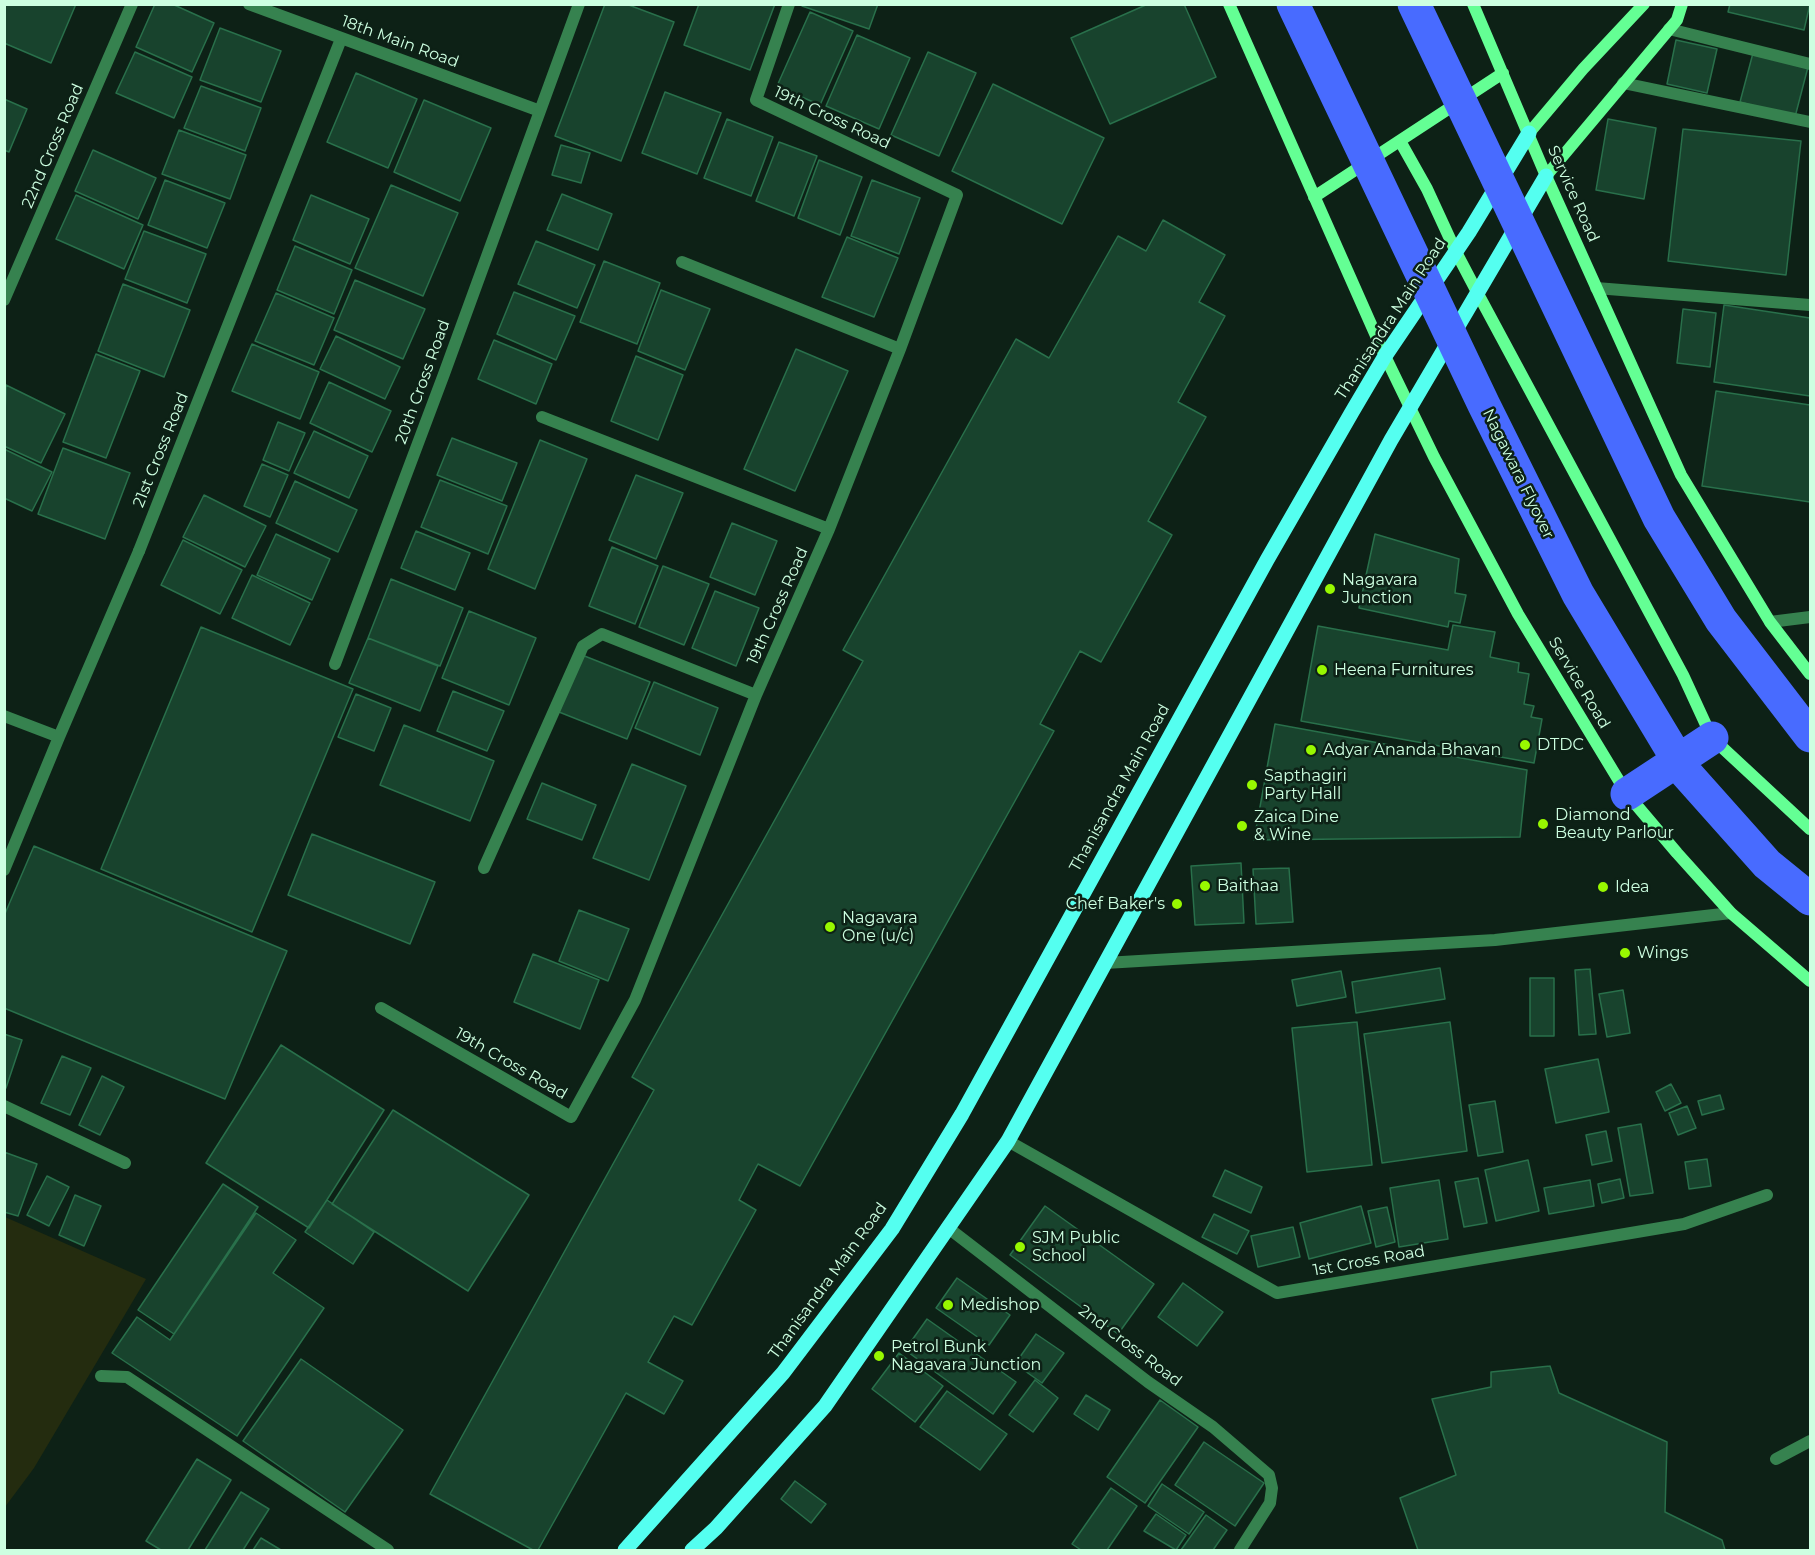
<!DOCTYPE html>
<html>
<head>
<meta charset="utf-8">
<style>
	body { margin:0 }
	#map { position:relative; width:1815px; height:1555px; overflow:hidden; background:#0d2116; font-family:Montserrat,sans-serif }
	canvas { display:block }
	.frame { position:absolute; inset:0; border:6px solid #cdffe1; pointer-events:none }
</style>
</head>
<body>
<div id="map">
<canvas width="1815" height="1555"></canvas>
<div class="frame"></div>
</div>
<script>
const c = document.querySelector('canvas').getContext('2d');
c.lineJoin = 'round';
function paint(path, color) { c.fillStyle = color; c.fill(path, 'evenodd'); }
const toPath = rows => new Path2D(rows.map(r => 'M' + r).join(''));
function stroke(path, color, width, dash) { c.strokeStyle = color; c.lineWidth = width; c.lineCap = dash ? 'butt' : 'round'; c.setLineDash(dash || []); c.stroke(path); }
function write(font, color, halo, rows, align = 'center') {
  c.font = font + ' Montserrat,sans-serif'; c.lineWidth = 5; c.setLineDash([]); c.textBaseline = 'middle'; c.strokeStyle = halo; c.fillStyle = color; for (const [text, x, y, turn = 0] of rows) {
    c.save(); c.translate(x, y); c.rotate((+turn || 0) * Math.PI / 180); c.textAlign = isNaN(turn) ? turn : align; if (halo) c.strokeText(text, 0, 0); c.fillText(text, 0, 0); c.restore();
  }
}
paint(toPath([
	[5,1217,146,1279,34,1468,5,1507]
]), '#242c0f');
const building = toPath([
	[4,4,76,4,51,63,4,43,4,4],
	[155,4,172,4,214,23,192,72,136,47,155,4],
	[605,4,626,4,674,22,621,161,555,136,605,4],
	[699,4,775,4,750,70,684,45,699,4],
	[802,4,878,4,869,29,802,6,802,4],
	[1148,4,1184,4,1216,77,1110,124,1071,38,1148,4],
	[1730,4,1810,4,1804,30,1728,12,1730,4],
	[810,12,853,31,820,105,777,86,810,12],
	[220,28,281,51,261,102,200,80,220,28],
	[857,35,910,58,879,129,826,106,857,35],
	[1676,40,1717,49,1707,93,1667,84,1676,40],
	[135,52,192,77,174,118,116,93,135,52],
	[928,52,976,73,939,156,891,135,928,52],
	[1753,53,1808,67,1795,117,1740,102,1753,53],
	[356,73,417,99,388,168,327,142,356,73],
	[993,84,1104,138,1062,224,952,171,993,84],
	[201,86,261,108,245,151,184,128,201,86],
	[665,92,721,113,697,174,642,153,665,92],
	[4,99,27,109,9,152,4,150,4,99],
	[424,100,491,128,460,201,394,172,424,100],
	[727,119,773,137,751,196,704,178,727,119],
	[1608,119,1656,128,1644,199,1596,190,1608,119],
	[1683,129,1801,141,1786,275,1668,261,1683,129],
	[179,130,246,155,230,199,162,174,179,130],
	[779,142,817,156,794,216,756,201,779,142],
	[561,145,590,153,581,183,552,175,561,145],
	[93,150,156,178,138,219,75,191,93,150],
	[819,160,862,177,840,235,798,218,819,160],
	[165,180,225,203,207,248,148,225,165,180],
	[872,180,920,198,899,254,851,236,872,180],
	[391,185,458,213,423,296,355,268,391,185],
	[562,194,612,214,598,250,547,230,562,194],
	[76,195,143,225,124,269,56,239,76,195],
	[311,195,369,219,350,264,293,240,311,195],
	[1163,220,1225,255,1199,302,1225,316,1178,402,1206,417,1148,521,1172,535,1101,662,1080,651,1040,724,1054,731,800,1186,758,1164,739,1200,756,1210,692,1325,674,1316,648,1362,683,1381,664,1414,626,1393,538,1550,533,1550,430,1494,654,1090,632,1077,863,661,843,650,1016,339,1049,358,1118,236,1146,251,1163,220],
	[144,231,206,254,187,303,125,279,144,231],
	[847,237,898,258,874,317,822,297,847,237],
	[536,241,595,265,577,308,518,284,536,241],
	[295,246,352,270,334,314,277,290,295,246],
	[604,261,660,283,637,344,580,322,604,261],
	[355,280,425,309,403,359,334,330,355,280],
	[123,284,190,310,164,377,98,351,123,284],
	[661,290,710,309,685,370,638,351,661,290],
	[514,292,575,316,556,360,497,334,514,292],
	[276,293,334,318,314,365,255,341,276,293],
	[1724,305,1810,318,1810,396,1714,382,1724,305],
	[1683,309,1716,313,1710,367,1677,363,1683,309],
	[336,336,400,367,385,399,320,369,336,336],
	[494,340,552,364,536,404,478,379,494,340],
	[252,344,319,372,300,419,232,391,252,344],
	[796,349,848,371,795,491,744,469,796,349],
	[96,354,140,371,106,458,63,442,96,354],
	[636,356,683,375,658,440,611,421,636,356],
	[329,382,391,411,372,452,310,423,329,382],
	[6,385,65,414,41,463,4,446,6,385],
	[1716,391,1810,405,1810,502,1702,486,1716,391],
	[278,422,305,433,289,471,263,460,278,422],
	[314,431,368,456,349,498,294,473,314,431],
	[452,438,517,463,502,501,437,475,452,438],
	[540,440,587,459,535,589,488,569,540,440],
	[63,448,130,473,105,539,38,514,63,448],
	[4,449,52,472,32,511,4,498,4,449],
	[262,464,288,475,270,517,244,506,262,464],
	[636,475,683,493,656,559,609,540,636,475],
	[440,480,507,506,488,554,421,527,440,480],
	[295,481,357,510,338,552,276,523,295,481],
	[204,495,266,526,245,567,183,537,204,495],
	[732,523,777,541,755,595,710,577,732,523],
	[416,531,470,553,455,590,401,568,416,531],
	[276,534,330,559,312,600,257,575,276,534],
	[1375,534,1459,559,1455,593,1466,595,1460,623,1449,621,1448,627,1359,608,1375,534],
	[183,540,242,570,220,614,161,585,183,540],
	[612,547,658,566,635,624,589,606,612,547],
	[663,566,709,584,684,645,639,627,663,566],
	[252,575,310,603,290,645,232,618,252,575],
	[391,579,463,608,440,666,368,638,391,579],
	[715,591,759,608,736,666,692,648,715,591],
	[469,611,536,638,509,705,442,678,469,611],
	[1453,625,1495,632,1490,657,1519,663,1518,672,1529,674,1524,704,1534,706,1531,717,1542,719,1534,763,1301,721,1318,626,1448,650,1453,625],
	[201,627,353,689,252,932,101,869,201,627],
	[368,638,438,666,420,711,349,683,368,638],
	[582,655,650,682,627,739,559,712,582,655],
	[654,682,718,708,700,755,635,728,654,682],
	[453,691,504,711,487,751,437,731,453,691],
	[356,694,391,708,374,751,338,737,356,694],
	[1275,724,1527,770,1520,837,1254,840,1275,724],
	[404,725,494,761,470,821,380,785,404,725],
	[632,764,686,786,649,880,593,858,632,764],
	[542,783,596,805,582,840,527,819,542,783],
	[312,834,435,882,410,944,288,895,312,834],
	[34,846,287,951,225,1099,4,1008,4,916,34,846],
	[1241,863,1244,923,1195,925,1191,866,1241,863],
	[1289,868,1293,922,1256,924,1253,869,1289,868],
	[579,910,629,929,608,981,559,961,579,910],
	[533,954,599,980,580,1029,514,1002,533,954],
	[1440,968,1445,999,1356,1013,1352,982,1440,968],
	[1590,969,1596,1034,1579,1035,1575,970,1590,969],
	[1341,971,1346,997,1297,1006,1292,980,1341,971],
	[1530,978,1554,978,1554,1036,1530,1036,1530,978],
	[1623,990,1630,1033,1607,1037,1599,994,1623,990],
	[1357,1022,1372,1165,1307,1172,1292,1028,1357,1022],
	[1450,1022,1467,1151,1382,1163,1364,1034,1450,1022],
	[4,1034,22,1040,6,1088,4,1087,4,1034],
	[281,1045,384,1110,309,1228,206,1163,281,1045],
	[62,1056,91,1068,70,1115,41,1103,62,1056],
	[1598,1059,1609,1112,1556,1123,1545,1069,1598,1059],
	[102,1076,124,1087,100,1135,79,1125,102,1076],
	[1671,1084,1681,1103,1665,1111,1656,1092,1671,1084],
	[1720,1095,1724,1109,1702,1115,1698,1101,1720,1095],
	[1495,1101,1503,1152,1478,1156,1469,1105,1495,1101],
	[1687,1106,1696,1128,1678,1135,1669,1113,1687,1106],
	[393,1110,529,1195,468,1291,332,1204,393,1110],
	[1641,1124,1653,1193,1630,1196,1618,1128,1641,1124],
	[1606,1131,1612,1161,1592,1165,1586,1135,1606,1131],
	[4,1152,37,1164,18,1216,4,1212,4,1152],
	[1707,1159,1711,1186,1689,1189,1685,1162,1707,1159],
	[1528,1160,1539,1211,1496,1221,1485,1170,1528,1160],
	[1225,1170,1262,1187,1251,1213,1213,1196,1225,1170],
	[47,1176,69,1187,49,1226,27,1215,47,1176],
	[1478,1178,1487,1223,1464,1227,1455,1182,1478,1178],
	[1620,1179,1624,1198,1602,1203,1598,1184,1620,1179],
	[1439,1180,1448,1239,1399,1247,1390,1188,1439,1180],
	[1590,1180,1594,1206,1549,1214,1544,1188,1590,1180],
	[223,1184,258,1207,174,1334,138,1310,223,1184],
	[75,1195,101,1206,84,1246,59,1235,75,1195],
	[327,1200,374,1232,353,1264,305,1232,327,1200],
	[1045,1206,1154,1284,1118,1334,1010,1255,1045,1206],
	[1361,1206,1371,1243,1309,1259,1300,1223,1361,1206],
	[1387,1207,1395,1242,1376,1247,1368,1211,1387,1207],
	[256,1213,296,1240,273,1273,324,1308,237,1436,112,1353,137,1317,170,1340,256,1213],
	[1214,1214,1249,1231,1237,1254,1202,1237,1214,1214],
	[1293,1227,1300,1257,1258,1267,1251,1236,1293,1227],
	[957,1278,1010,1315,989,1345,936,1308,957,1278],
	[1183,1283,1223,1312,1197,1346,1158,1317,1183,1283],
	[927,1319,1016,1382,993,1414,905,1350,927,1319],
	[1036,1334,1064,1353,1042,1383,1015,1364,1036,1334],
	[899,1353,943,1386,915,1422,872,1389,899,1353],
	[301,1359,403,1430,345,1512,243,1441,301,1359],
	[1550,1366,1559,1393,1667,1442,1665,1512,1722,1540,1725,1550,1418,1550,1400,1498,1456,1475,1432,1399,1491,1387,1491,1372,1550,1366],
	[1035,1380,1058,1398,1033,1432,1009,1415,1035,1380],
	[947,1391,1007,1434,980,1470,920,1427,947,1391],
	[1086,1395,1110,1410,1098,1430,1074,1414,1086,1395],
	[1160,1400,1198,1427,1145,1503,1107,1477,1160,1400],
	[1204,1442,1264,1483,1235,1526,1175,1485,1204,1442],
	[197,1459,231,1480,188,1550,161,1550,146,1541,197,1459],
	[795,1481,826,1504,811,1523,781,1499,795,1481],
	[1162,1484,1204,1512,1189,1534,1148,1506,1162,1484],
	[1111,1488,1137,1506,1107,1550,1081,1550,1072,1544,1111,1488],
	[241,1492,269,1509,243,1550,205,1550,241,1492],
	[1156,1514,1186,1535,1176,1550,1144,1531,1156,1514],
	[1206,1515,1227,1530,1213,1550,1181,1550,1206,1515],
	[261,1538,281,1550,253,1550,261,1538]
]);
paint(building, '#18432d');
stroke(building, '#29704b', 1.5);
stroke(toPath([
	[4,716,59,737],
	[4,870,59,737,139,551],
	[1776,1459,1810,1441]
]), '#36824f', 12);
stroke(toPath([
	[249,4,540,111],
	[1669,29,1810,64],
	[1623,83,1810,122],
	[682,262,900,349],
	[1596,288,1810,305],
	[4,300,132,4],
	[542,417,829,529],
	[139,551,341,39],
	[1770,622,1810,617],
	[335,664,444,374,579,4],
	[484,868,583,646,602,634,756,695],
	[1105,963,1495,940,1731,913],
	[381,1008,571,1117,635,1000,756,695,829,529,900,349,957,195,756,100,789,4],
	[4,1106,125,1163],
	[1008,1141,1277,1293,1684,1224,1767,1195],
	[947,1227,1148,1382,1213,1427,1269,1475,1272,1488,1270,1503,1240,1550],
	[101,1376,127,1377,388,1550]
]), '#36824f', 12);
stroke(toPath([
	[1229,4,1385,356,1434,457,1518,614,1627,794,1677,853,1731,913,1810,981],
	[1473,4,1546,176,1681,475,1770,622,1810,674],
	[1529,133,1583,69,1644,4],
	[1400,141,1427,189,1456,252,1477,292,1683,675,1712,738,1810,829],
	[1546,176,1677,20,1682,4],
	[1314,197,1503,73]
]), '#64ff94', 12);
stroke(toPath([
	[625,1550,783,1373,892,1229,962,1114,1267,560,1352,412,1385,356,1469,232,1529,133],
	[692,1550,716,1528,825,1406,1008,1141,1391,440,1546,176]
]), '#54fff0', 15);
stroke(toPath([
	[1293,4,1484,405,1578,594,1685,772,1767,864,1810,899],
	[1414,4,1659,518,1721,620,1810,736],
	[1627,794,1712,738]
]), '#486bff', 33);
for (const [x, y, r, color] of [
	[1330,589,6,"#98f800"],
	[1322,670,6,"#98f800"],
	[1525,745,6,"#98f800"],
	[1311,750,6,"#98f800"],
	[1252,785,6,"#98f800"],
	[1543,824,6,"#98f800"],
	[1242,826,6,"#98f800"],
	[1205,886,6,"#98f800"],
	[1603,887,6,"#98f800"],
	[1177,904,6,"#98f800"],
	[830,927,6,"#98f800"],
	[1625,953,6,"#98f800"],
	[1020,1247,6,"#98f800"],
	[948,1305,6,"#98f800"],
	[879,1356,6,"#98f800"]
]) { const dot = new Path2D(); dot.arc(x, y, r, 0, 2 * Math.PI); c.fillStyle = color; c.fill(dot); stroke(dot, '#0d2116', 2); }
write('16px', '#cdffe1', '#0d2116', [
	["18th Main Road",400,42,20],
	["19th Cross Road",832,118,25],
	["22nd Cross Road",53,146,-67],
	["Service Road",1573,194,66],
	["Thanisandra Main Road",1391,319,-57],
	["20th Cross Road",423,382,-70],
	["21st Cross Road",161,450,-68],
	["Nagawara Flyover",1518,474,64],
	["19th Cross Road",778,606,-66],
	["Service Road",1579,683,59],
	["Thanisandra Main Road",1120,788,-61],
	["19th Cross Road",511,1064,30],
	["1st Cross Road",1369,1261,-10],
	["Thanisandra Main Road",828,1281,-54],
	["2nd Cross Road",1130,1346,37]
]);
write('16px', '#cdffe1', '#0d2116', [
	["Nagavara",1342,580],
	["Junction",1342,598],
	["Heena Furnitures",1334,670],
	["DTDC",1537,745],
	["Adyar Ananda Bhavan",1323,750],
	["Sapthagiri",1264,776],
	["Party Hall",1264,794],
	["Diamond",1555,815],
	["Beauty Parlour",1555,833],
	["Zaica Dine",1254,817],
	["& Wine",1254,835],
	["Baithaa",1217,886],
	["Idea",1615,887],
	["Chef Baker's",1165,904,"right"],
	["Nagavara",842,918],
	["One (u/c)",842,936],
	["Wings",1637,953],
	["SJM Public",1032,1238],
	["School",1032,1256],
	["Medishop",960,1305],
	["Petrol Bunk",891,1347],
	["Nagavara Junction",891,1365]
], 'left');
</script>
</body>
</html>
